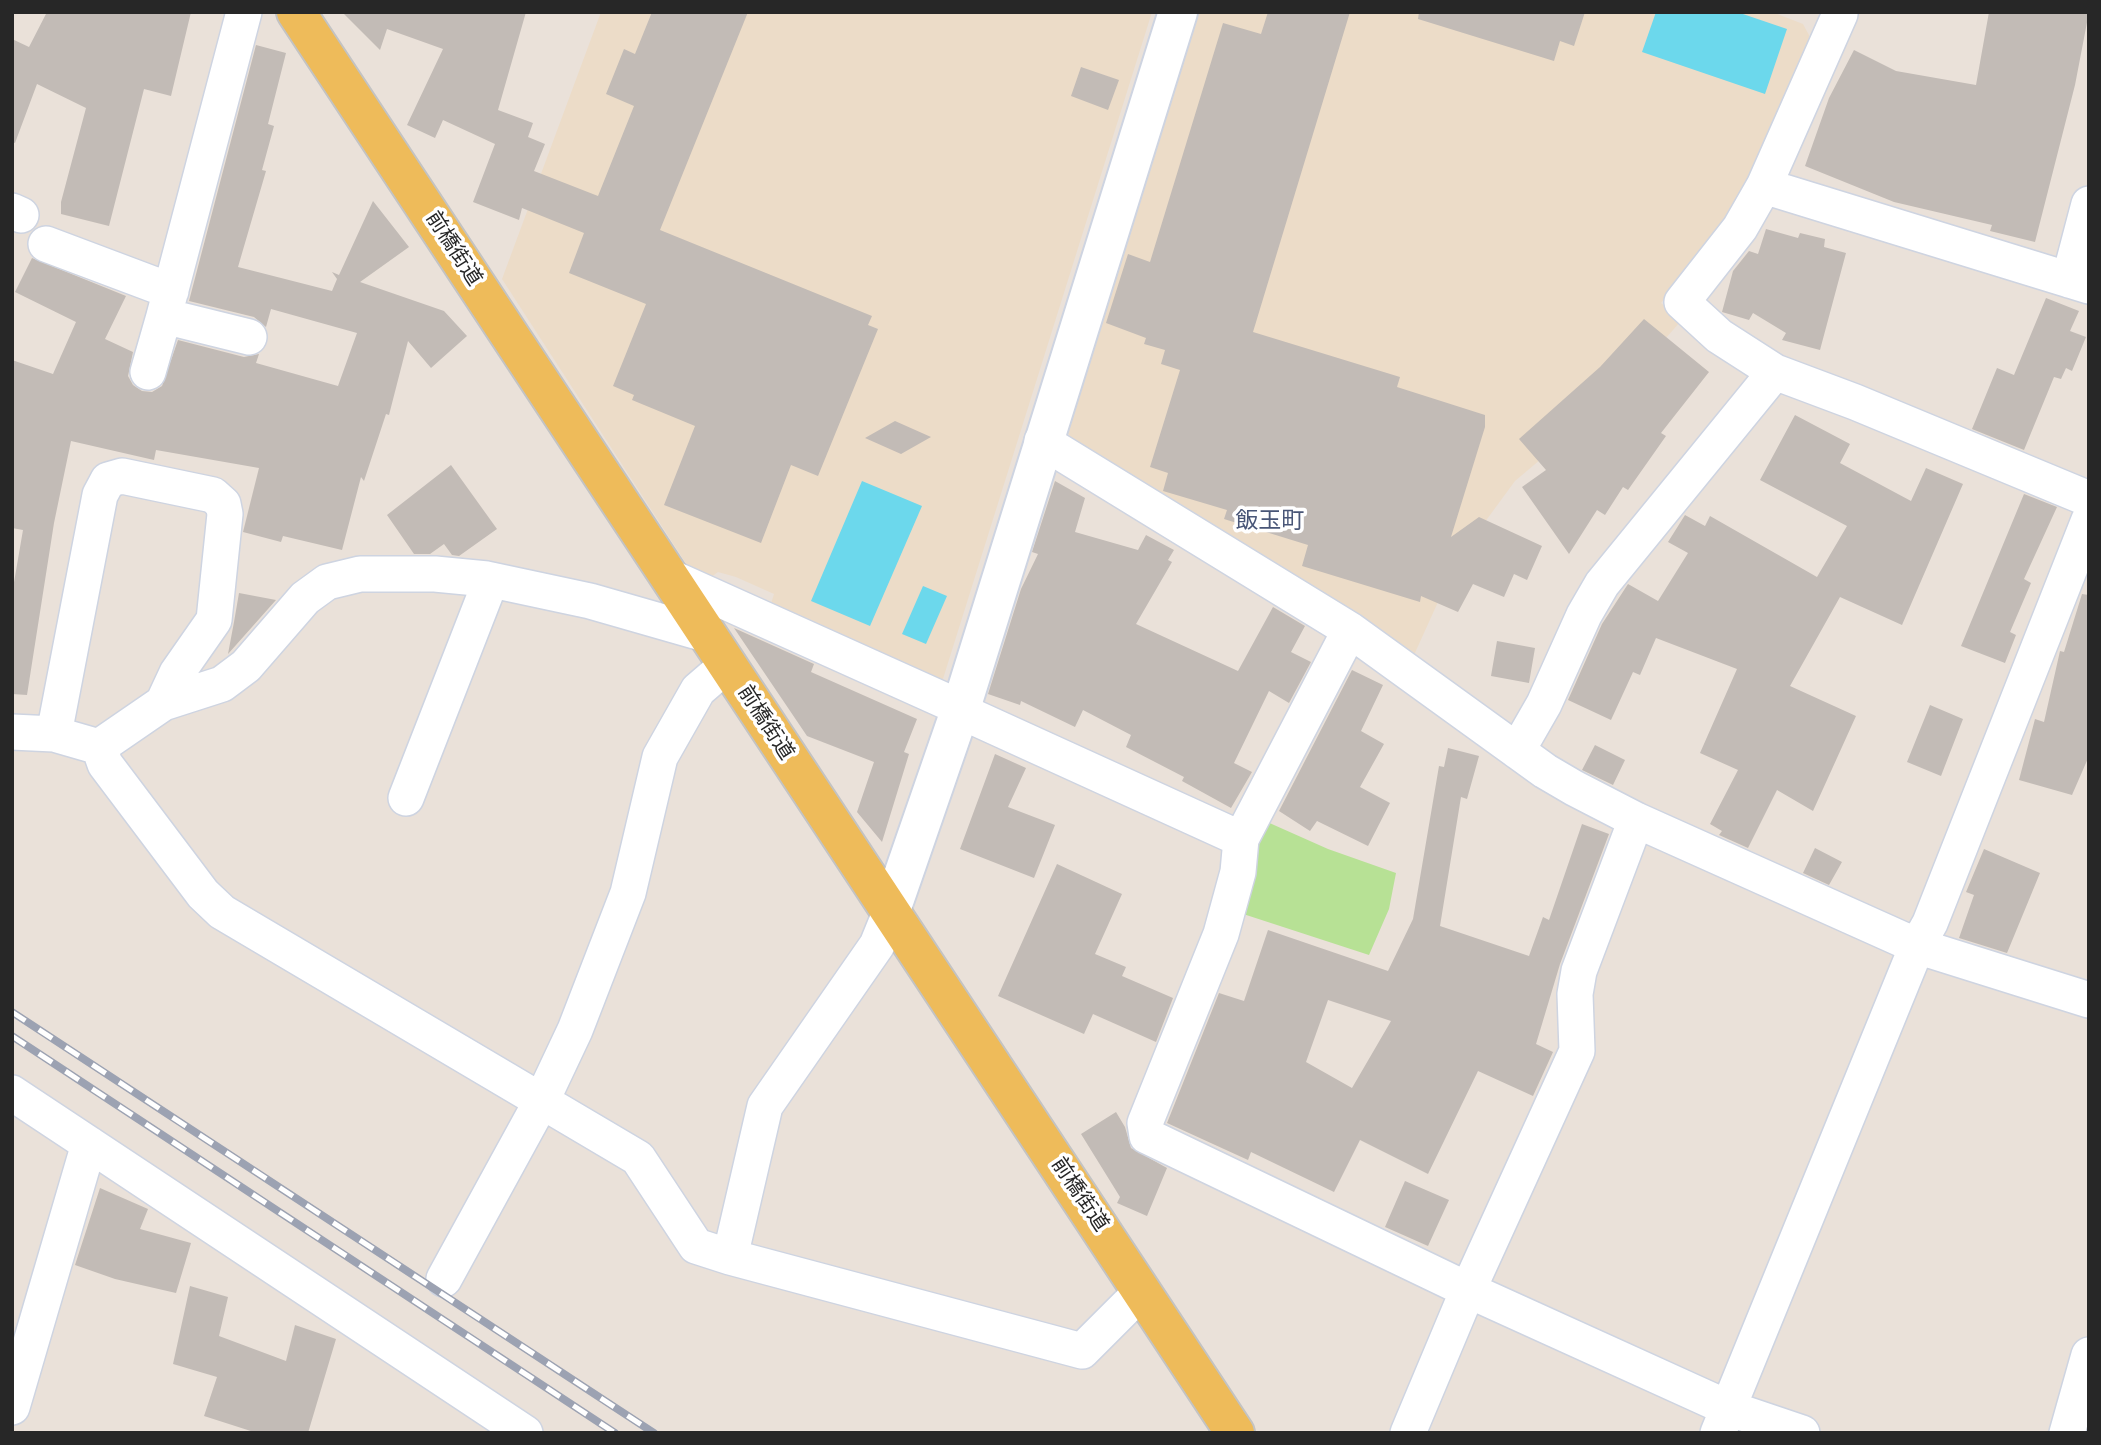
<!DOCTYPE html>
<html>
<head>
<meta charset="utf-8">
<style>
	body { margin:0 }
	#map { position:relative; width:2101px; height:1445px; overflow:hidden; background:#eae1d9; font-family:"Roboto Condensed",sans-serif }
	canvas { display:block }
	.frame { position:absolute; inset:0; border:14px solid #272727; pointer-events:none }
</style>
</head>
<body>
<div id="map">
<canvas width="2101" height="1445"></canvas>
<div class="frame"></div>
</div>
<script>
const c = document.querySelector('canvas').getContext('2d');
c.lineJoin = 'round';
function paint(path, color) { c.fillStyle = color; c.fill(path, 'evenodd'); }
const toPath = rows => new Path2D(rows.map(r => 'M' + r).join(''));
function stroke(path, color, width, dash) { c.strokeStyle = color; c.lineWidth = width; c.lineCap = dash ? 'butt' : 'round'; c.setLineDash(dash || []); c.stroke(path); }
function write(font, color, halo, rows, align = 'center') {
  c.font = font + ' "Roboto Condensed","Noto Sans JP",sans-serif'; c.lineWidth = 7; c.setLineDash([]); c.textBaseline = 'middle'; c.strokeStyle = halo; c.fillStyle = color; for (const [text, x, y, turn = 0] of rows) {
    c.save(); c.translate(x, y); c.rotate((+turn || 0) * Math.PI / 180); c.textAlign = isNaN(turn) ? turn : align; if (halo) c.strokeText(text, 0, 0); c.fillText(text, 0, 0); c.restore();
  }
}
paint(toPath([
	[601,12,1152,12,942,682,769,610,774,594,736,577,718,572,700,585,502,279],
	[1194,12,1772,12,1803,24,1810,37,1733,212,1661,303,1681,321,1611,400,1515,481,1457,560,1414,655,1073,444,1064,423]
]), '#ecdcc8');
paint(toPath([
	[1265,821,1328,849,1396,873,1389,909,1369,955,1234,911]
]), '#b7e195');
paint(toPath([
	[1656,12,1737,12,1787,29,1765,94,1642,52],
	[862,481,922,506,870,626,811,601],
	[923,586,947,596,926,644,902,634]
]), '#6cd8ec');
paint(toPath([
	[47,12,191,12,171,96,144,89,109,226,61,214,61,202,86,108,37,84,15,143,12,142,12,39,29,47],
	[342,12,526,12,498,110,533,123,528,137,545,144,534,171,598,196,634,106,606,94,624,49,635,54,652,12,748,12,660,230,872,316,868,325,878,329,818,476,791,465,761,543,664,505,695,426,632,400,634,395,613,386,646,304,569,273,584,233,522,208,519,220,473,202,495,144,443,120,435,138,407,125,443,49,387,29,380,50],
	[1268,12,1350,12,1253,332,1400,377,1397,387,1485,415,1485,427,1451,537,1479,517,1542,546,1527,580,1514,574,1504,597,1473,584,1458,612,1421,596,1420,602,1302,566,1308,545,1224,519,1227,510,1163,491,1168,473,1150,467,1180,370,1161,364,1165,350,1144,344,1146,338,1106,323,1128,254,1150,262,1223,23,1261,34],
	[1419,12,1585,12,1574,46,1560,41,1554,61,1418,19],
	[1989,12,2089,12,2075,85,2035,242,1990,231,1992,225,1894,202,1805,166,1829,98,1854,50,1896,71,1976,85],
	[256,45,286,53,268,124,274,126,262,170,266,171,238,267,332,291,337,279,332,272,339,275,373,201,409,247,360,282,444,311,467,336,431,368,408,341,389,415,386,414,364,481,361,477,342,550,283,536,281,542,243,532,259,468,156,450,154,460,71,441,54,523,27,695,12,694,12,594,23,530,12,528,12,360,53,374,76,322,15,292,32,258,126,296,105,339,133,352,128,376,133,385,142,391,152,392,162,386,178,340,244,357,259,354,256,363,338,386,357,333,271,309,266,327,254,317,189,301],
	[1081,67,1119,80,1108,110,1071,96],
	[1766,229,1798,238,1800,233,1825,239,1824,247,1846,253,1820,350,1782,340,1786,333,1753,313,1749,320,1722,312,1733,271,1749,251,1758,254],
	[2046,298,2079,311,2070,331,2086,337,2072,371,2066,368,2061,379,2054,377,2024,450,1972,429,1997,368,2014,375],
	[1644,319,1709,372,1661,433,1666,436,1628,490,1623,487,1605,515,1597,510,1569,554,1522,487,1546,470,1519,439,1600,367],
	[1795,415,1850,444,1840,463,1911,501,1926,468,1963,484,1902,625,1840,597,1790,686,1856,716,1813,811,1777,790,1748,848,1719,835,1722,831,1710,824,1738,770,1700,753,1737,669,1656,638,1640,675,1633,672,1611,720,1568,700,1602,624,1628,584,1658,601,1688,553,1668,542,1685,515,1705,526,1710,516,1817,577,1847,526,1760,480],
	[895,421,931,437,901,454,865,438],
	[451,465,497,529,459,556,452,555,444,544,430,554,414,554,387,515],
	[1055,481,1085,498,1075,532,1138,550,1146,535,1174,550,1168,560,1172,562,1136,624,1238,671,1273,607,1305,626,1291,652,1311,662,1289,703,1269,691,1234,763,1252,772,1231,808,1182,781,1184,777,1126,747,1131,735,1083,710,1075,727,1021,701,1020,705,988,694,1021,589,1038,554,1032,552],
	[2024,494,2057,507,2024,579,2031,583,2010,632,2016,635,2005,663,1961,646],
	[239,593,276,600,228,654,234,622],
	[2082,594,2089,595,2089,756,2072,795,2019,780,2035,719,2044,722,2060,651,2064,652],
	[734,628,814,664,811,672,917,719,904,752,909,754,882,842,857,812,874,762,807,736],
	[1497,641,1535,648,1529,683,1491,676],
	[1352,670,1383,685,1361,731,1384,744,1360,787,1390,803,1368,846,1317,821,1310,831,1279,811],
	[1930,705,1963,719,1941,776,1907,762],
	[1595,745,1625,760,1613,785,1582,770],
	[1448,748,1479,756,1467,799,1461,797,1440,926,1529,956,1543,917,1549,920,1582,824,1609,834,1560,964,1536,1044,1553,1052,1533,1096,1478,1071,1428,1174,1360,1140,1334,1192,1251,1152,1248,1160,1167,1123,1219,993,1244,1001,1268,930,1388,971,1413,919,1439,766,1444,767],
	[1328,1000,1391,1021,1352,1088,1306,1062],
	[995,754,1026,768,1008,807,1055,825,1034,878,960,849],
	[1815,848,1842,862,1829,885,1803,873],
	[1984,849,2040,873,2007,953,1959,938,1974,895,1966,892],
	[1057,864,1122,894,1095,954,1126,967,1122,976,1173,998,1156,1042,1093,1014,1084,1034,998,996],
	[1116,1112,1125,1127,1131,1148,1167,1168,1147,1216,1117,1203,1120,1197,1081,1134],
	[1405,1181,1449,1200,1428,1246,1385,1227],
	[100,1188,148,1209,140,1229,191,1243,176,1293,115,1279,75,1265],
	[190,1286,228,1297,219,1336,286,1361,295,1325,336,1339,308,1433,257,1433,204,1416,217,1377,173,1364]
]), '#c2bbb6');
const minor = toPath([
	[244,12,164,316,249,337],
	[1840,14,1764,186,1740,228,1682,302,1719,336,1775,372,1855,402,2089,499],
	[1764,186,2089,286],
	[12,211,21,215],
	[46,244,171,291],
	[2069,280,2089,204],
	[148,372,164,316],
	[1042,441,1350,630,1545,771,1574,788,1636,820,1917,946,2089,1000],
	[670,577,961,708],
	[1350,630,1241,839,1238,872,1221,934,1145,1123,1147,1136,1468,1290,1728,1408,1802,1433],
	[960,711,1241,839],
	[12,732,54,734,99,747,163,703,222,684,246,666,305,598,327,582,360,574,435,574,487,579,590,601,705,634],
	[54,734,100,495,108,480,122,476,213,495,223,504,225,514,214,620,177,673,163,703],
	[99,747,105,764,203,894,222,912,638,1158,696,1246,730,1257,1082,1351,1142,1291],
	[1517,751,1544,704,1584,615,1602,584,1775,372],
	[406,798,491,580],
	[12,1093,525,1433],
	[730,1257,765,1106,877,945,890,913],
	[444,1279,541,1102,575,1030,628,893,660,757,698,690,727,665],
	[12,1407,89,1144],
	[1408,1433,1468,1290,1577,1051,1575,994,1579,971,1636,820],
	[1718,1433,1917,946,1930,923,2089,520],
	[2067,1433,2089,1355]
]);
const tertiary = toPath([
	[890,913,961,708,1178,12]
]);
const primary = toPath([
	[296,12,1235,1433]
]);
stroke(minor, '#ced4e1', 38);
stroke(tertiary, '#ced4e1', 42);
stroke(primary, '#c3c3c3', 42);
stroke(minor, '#fff', 35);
stroke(tertiary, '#fff', 38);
stroke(primary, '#eebb5a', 38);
const rail = toPath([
	[12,1012,654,1433],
	[12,1036,615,1433]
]);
stroke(rail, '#9ca2b2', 8);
stroke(rail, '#fff', 5, [16]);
write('21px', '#272727', '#fff', [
	["前橋街道",453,249,57],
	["前橋街道",765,723,57],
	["前橋街道",1079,1195,56]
]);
write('23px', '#495677', '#fff', [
	["飯玉町",1270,522]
]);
</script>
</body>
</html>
